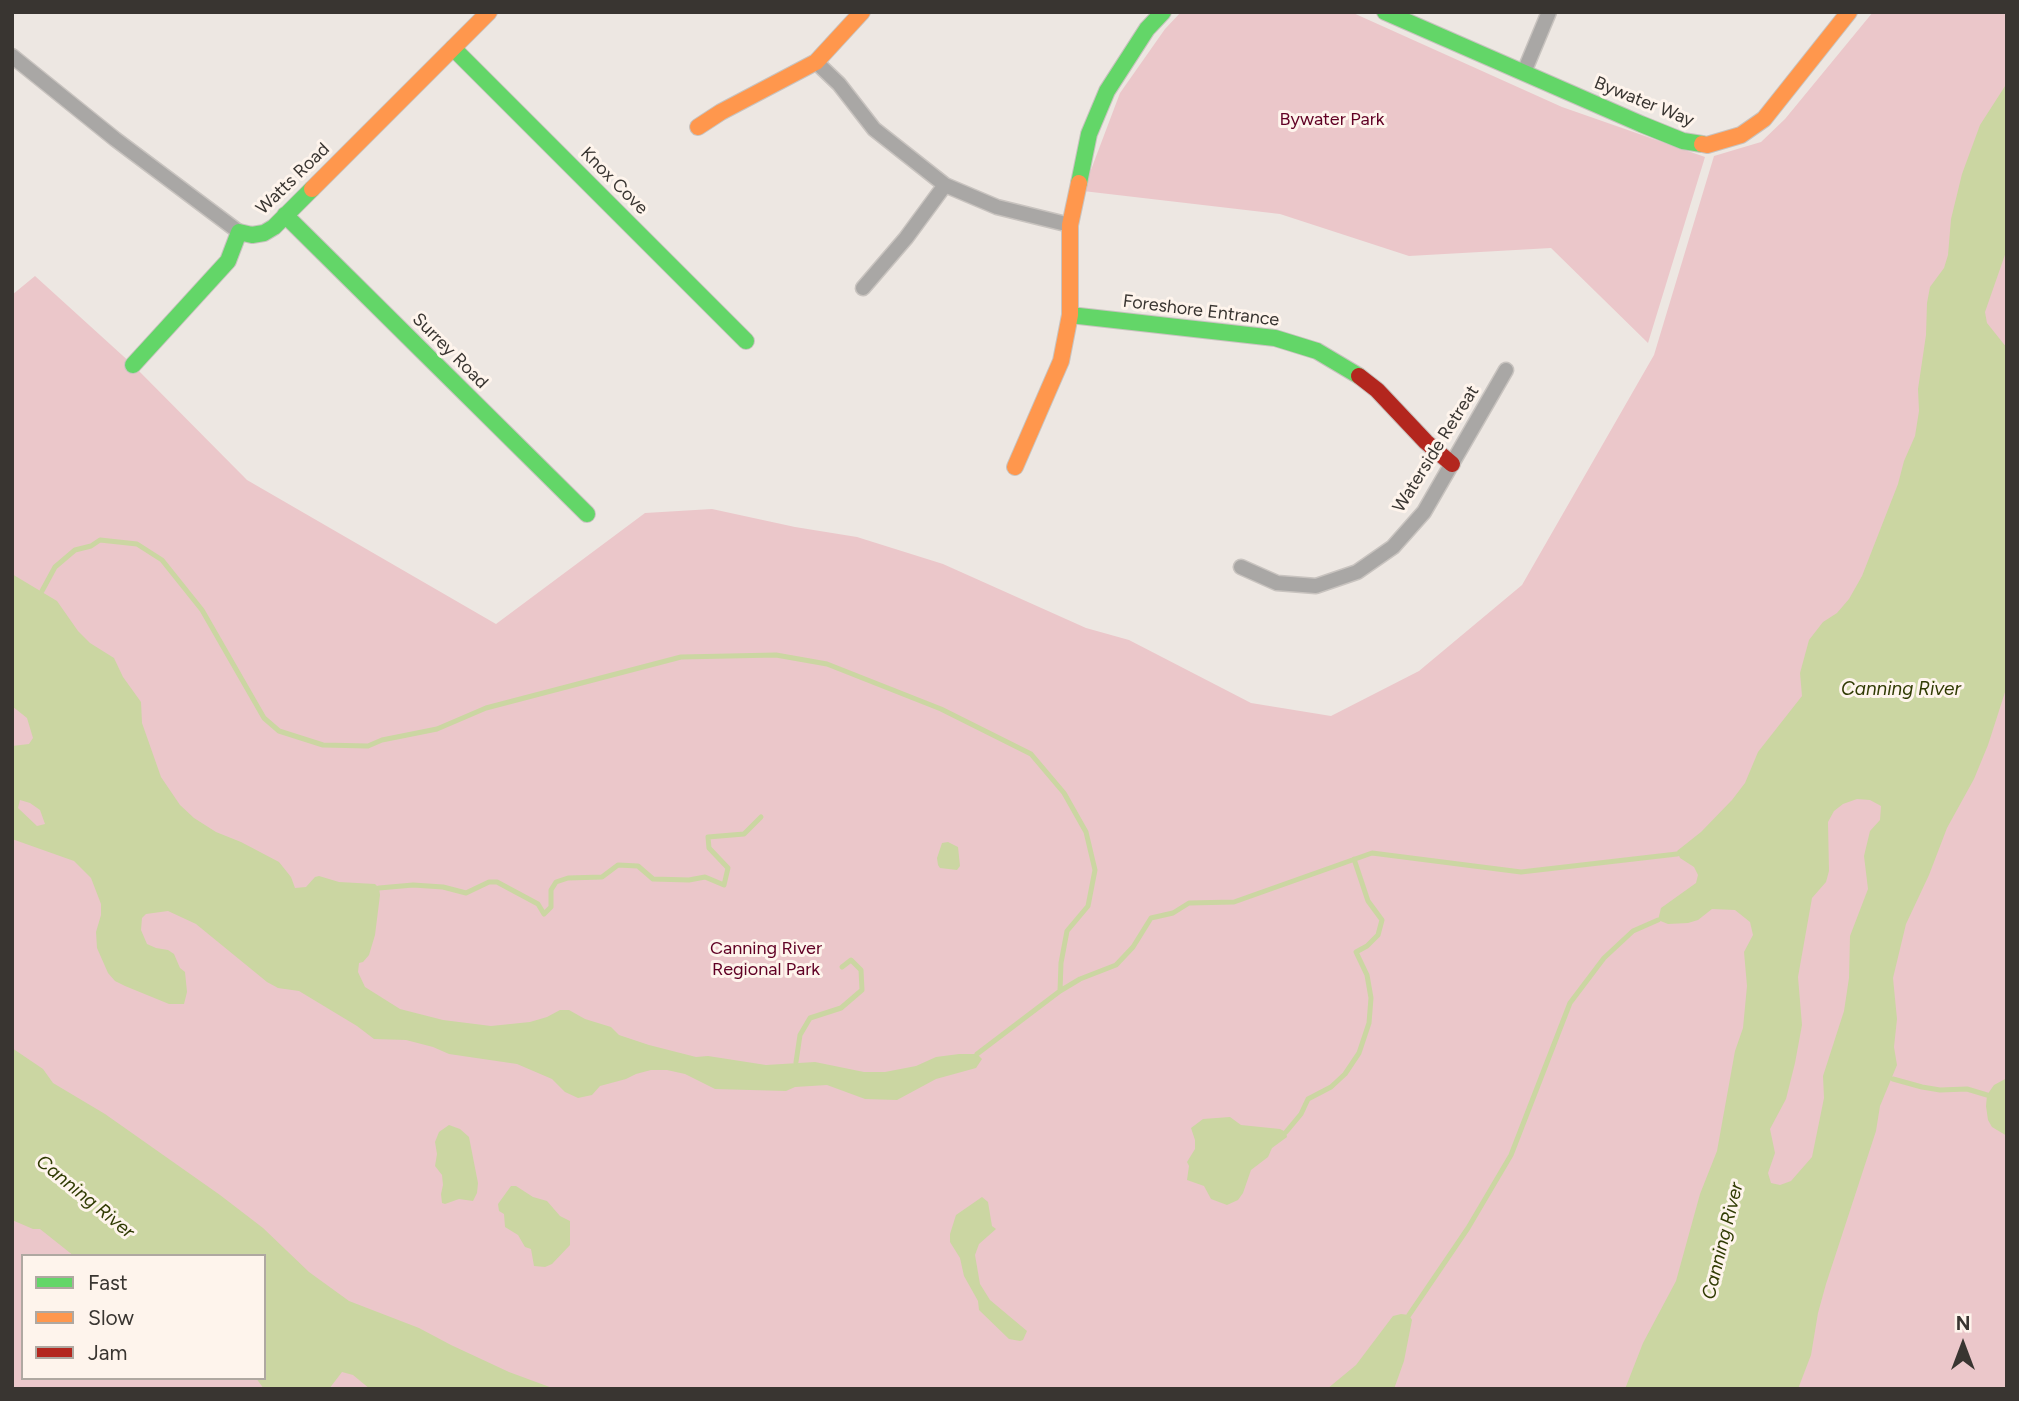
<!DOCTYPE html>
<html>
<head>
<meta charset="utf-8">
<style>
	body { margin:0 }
	#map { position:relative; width:2019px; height:1401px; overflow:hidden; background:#ede7e2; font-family:Figtree,sans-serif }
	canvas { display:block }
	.frame { position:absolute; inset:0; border:14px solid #393531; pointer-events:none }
	.legend { position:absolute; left:21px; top:1254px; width:245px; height:126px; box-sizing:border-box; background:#fef4ec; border:2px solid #afa8a1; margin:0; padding:9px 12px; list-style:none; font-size:21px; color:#393531 }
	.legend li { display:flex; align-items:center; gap:14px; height:35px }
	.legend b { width:35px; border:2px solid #afa8a1 }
	.north { position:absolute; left:1928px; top:1310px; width:70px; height:70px; -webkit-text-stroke:5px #fef4ec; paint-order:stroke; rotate:0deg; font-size:19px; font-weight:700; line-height:28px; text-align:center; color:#393531 }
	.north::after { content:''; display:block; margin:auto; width:24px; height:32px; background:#393531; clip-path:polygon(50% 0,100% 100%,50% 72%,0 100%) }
</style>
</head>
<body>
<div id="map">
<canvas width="2019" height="1401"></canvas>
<div class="frame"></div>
<ul class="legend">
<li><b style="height:9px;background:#63d668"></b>Fast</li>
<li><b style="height:9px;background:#ff974d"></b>Slow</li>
<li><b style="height:9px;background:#b3261e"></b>Jam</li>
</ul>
<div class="north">N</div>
</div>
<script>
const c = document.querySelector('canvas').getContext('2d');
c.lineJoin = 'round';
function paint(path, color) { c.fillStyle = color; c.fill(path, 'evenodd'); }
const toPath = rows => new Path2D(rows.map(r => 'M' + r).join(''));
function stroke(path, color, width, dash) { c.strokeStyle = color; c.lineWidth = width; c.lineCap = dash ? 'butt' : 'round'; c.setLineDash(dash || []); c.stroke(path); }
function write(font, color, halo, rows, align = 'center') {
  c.font = font + ' Figtree,sans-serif'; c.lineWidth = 6; c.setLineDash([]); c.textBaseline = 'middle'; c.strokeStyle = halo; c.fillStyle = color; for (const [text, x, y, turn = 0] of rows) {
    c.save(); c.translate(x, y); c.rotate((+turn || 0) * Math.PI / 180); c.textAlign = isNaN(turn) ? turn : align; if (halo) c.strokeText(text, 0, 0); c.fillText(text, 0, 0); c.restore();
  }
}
paint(toPath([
	[1181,12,1351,12,1562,107,1705,157,1648,343,1551,248,1409,256,1280,214,1083,191,1120,93,1165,29],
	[1873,12,2007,12,2007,1389,12,1389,12,295,35,276,133,365,247,480,496,624,645,513,712,509,795,527,857,537,943,564,1086,628,1129,640,1251,703,1331,716,1419,671,1522,585,1654,355,1714,156,1761,142,1785,119],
	[23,1256,264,1256,264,1378,23,1378]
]), '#ebc7ca');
paint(toPath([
	[2007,83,2007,249,1985,312,1987,323,2007,348,2007,686,1988,745,1974,779,1947,828,1929,875,1906,924,1893,978,1897,1019,1894,1047,1897,1065,1880,1106,1876,1131,1826,1284,1818,1313,1811,1355,1798,1389,1625,1389,1643,1343,1676,1281,1700,1194,1717,1151,1735,1051,1743,1028,1747,986,1744,952,1753,935,1750,922,1735,910,1712,909,1698,920,1688,923,1668,924,1658,920,1661,908,1696,883,1698,875,1694,867,1680,858,1677,851,1701,832,1732,800,1745,783,1758,752,1802,696,1800,673,1809,640,1823,622,1837,613,1849,599,1862,576,1898,484,1904,461,1915,436,1919,411,1918,389,1926,335,1927,303,1930,287,1944,268,1948,255,1951,219,1962,174,1980,125],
	[1857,799,1870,800,1881,806,1880,820,1870,831,1864,856,1868,889,1850,936,1849,978,1844,1011,1823,1076,1824,1098,1812,1157,1791,1181,1780,1185,1771,1183,1768,1173,1775,1153,1770,1129,1786,1099,1795,1063,1802,1025,1798,977,1812,898,1826,882,1829,871,1828,822,1834,811,1843,804],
	[12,574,57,601,78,631,90,643,114,658,123,677,141,702,142,723,161,777,180,805,194,818,216,832,241,842,279,862,291,877,295,888,306,887,315,877,319,876,339,882,375,884,379,888,380,895,375,935,369,955,363,962,359,963,358,972,365,987,400,1009,443,1020,491,1026,530,1022,547,1017,560,1010,569,1010,585,1019,611,1027,619,1035,649,1045,696,1057,708,1056,766,1065,815,1062,864,1072,885,1072,916,1066,936,1057,959,1054,977,1054,982,1059,976,1068,936,1079,897,1100,865,1099,827,1085,795,1087,786,1091,715,1089,685,1074,667,1070,651,1070,636,1074,626,1079,600,1086,592,1095,578,1098,565,1092,552,1079,517,1064,449,1054,433,1047,406,1040,374,1039,357,1026,299,991,278,988,267,982,196,924,168,911,146,914,142,918,141,930,147,944,156,948,168,950,174,954,180,968,185,972,187,992,184,1004,169,1004,125,986,115,981,108,973,97,948,96,932,101,915,101,904,91,878,74,861,12,839,12,746,29,744,33,738,27,718,12,706],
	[20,800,30,803,40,810,45,824,37,826,18,808],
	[948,842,958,847,960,866,957,870,940,868,938,865,937,858,942,843],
	[12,1048,43,1069,53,1083,105,1114,220,1195,263,1228,309,1272,349,1301,419,1328,451,1345,509,1372,555,1389,370,1389,353,1375,342,1372,329,1389,264,1389,256,1378,264,1378,264,1256,74,1256,40,1229,33,1229,12,1220],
	[2007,1078,2007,1136,1992,1127,1988,1120,1986,1106,1987,1095,1994,1085],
	[1230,1117,1241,1125,1280,1129,1286,1132,1287,1137,1272,1148,1268,1157,1251,1170,1243,1193,1238,1200,1227,1205,1211,1199,1204,1186,1187,1180,1189,1166,1187,1162,1195,1149,1195,1140,1191,1128,1203,1119],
	[449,1125,460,1129,469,1137,478,1183,477,1193,473,1201,459,1199,445,1204,442,1203,441,1194,443,1185,442,1175,435,1166,437,1154,435,1142,439,1132],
	[511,1186,516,1186,533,1197,547,1201,560,1216,570,1221,570,1245,552,1264,545,1267,534,1266,531,1249,525,1247,518,1235,505,1227,504,1214,499,1211,498,1204],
	[982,1197,988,1202,992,1226,996,1229,979,1244,975,1255,980,1284,990,1300,1027,1331,1023,1340,1020,1341,1009,1339,979,1310,978,1301,964,1276,960,1258,950,1242,950,1234,956,1215],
	[1401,1314,1409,1315,1412,1320,1404,1361,1394,1389,1327,1389,1356,1365,1393,1316]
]), '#cbd6a2');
stroke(toPath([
	[42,591,55,567,75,550,91,546,100,540,137,544,162,560,202,610,264,718,279,731,323,745,368,746,382,740,437,729,486,708,681,657,776,655,827,664,941,709,1031,754,1064,793,1086,832,1095,870,1088,906,1067,931,1061,963,1060,991],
	[379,888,413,885,443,887,466,893,489,882,497,882,538,904,544,914,551,907,551,890,556,882,568,878,602,877,618,865,638,866,653,879,689,880,705,877,724,885,728,868,709,848,708,837,744,834,761,817],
	[977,1054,1060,991,1080,979,1116,965,1133,947,1151,918,1173,913,1189,903,1234,902,1372,853,1521,872,1677,854],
	[796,1062,800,1035,810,1018,841,1008,862,990,861,970,851,960,842,967],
	[1893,1079,1922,1087,1940,1090,1967,1089,1987,1095],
	[1286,1132,1301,1114,1308,1099,1331,1087,1345,1074,1359,1053,1369,1023,1371,998,1367,975,1356,952,1367,946,1378,935,1382,920,1368,901,1354,859],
	[1409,1315,1468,1228,1511,1155,1570,1003,1604,958,1633,931,1658,920]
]), '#cbd6a2', 5);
const street = toPath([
	[12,56,115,139,239,232],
	[816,62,839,84,874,129,945,185,997,207,1070,225],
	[1524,72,1549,12],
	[863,288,906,238,945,185],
	[1241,567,1277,583,1316,586,1357,572,1393,547,1424,512,1506,370]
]);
const fast = toPath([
	[1385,12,1641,124,1683,141,1702,144],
	[453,48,746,341],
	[1079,183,1089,134,1107,91,1147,29,1163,12],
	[285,215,587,514],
	[1070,315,1275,338,1317,351,1359,376],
	[133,365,228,261,239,232,252,235,264,233,274,227,312,189]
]);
const slow = toPath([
	[698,127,721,112,816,62,862,12],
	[1702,144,1707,145,1741,135,1764,119,1849,12],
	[312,189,489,12],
	[1015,467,1061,361,1070,315,1070,225,1079,183]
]);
const jam = toPath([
	[1359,376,1377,390,1426,442,1452,464]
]);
stroke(street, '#c8c3bf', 17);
stroke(fast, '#c8c3bf', 18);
stroke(slow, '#c8c3bf', 18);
stroke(jam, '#c8c3bf', 18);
stroke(street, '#a9a7a5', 14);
stroke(fast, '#63d668', 16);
stroke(slow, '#ff974d', 16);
stroke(jam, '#b3261e', 16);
write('18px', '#393531', '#fef4ec', [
	["Bywater Way",1644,102,22],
	["Watts Road",293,179,-44],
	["Knox Cove",614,181,45],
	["Foreshore Entrance",1201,311,7],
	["Surrey Road",450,351,45],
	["Waterside Retreat",1436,449,-58]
]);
write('18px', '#600024', '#fef4ec', [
	["Bywater Park",1332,120],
	["Canning River",766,949],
	["Regional Park",766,970]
]);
write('italic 19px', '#303b03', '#fef4ec', [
	["Canning River",1901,689],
	["Canning River",85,1197,39],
	["Canning River",1723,1241,-76]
]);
</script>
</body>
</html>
